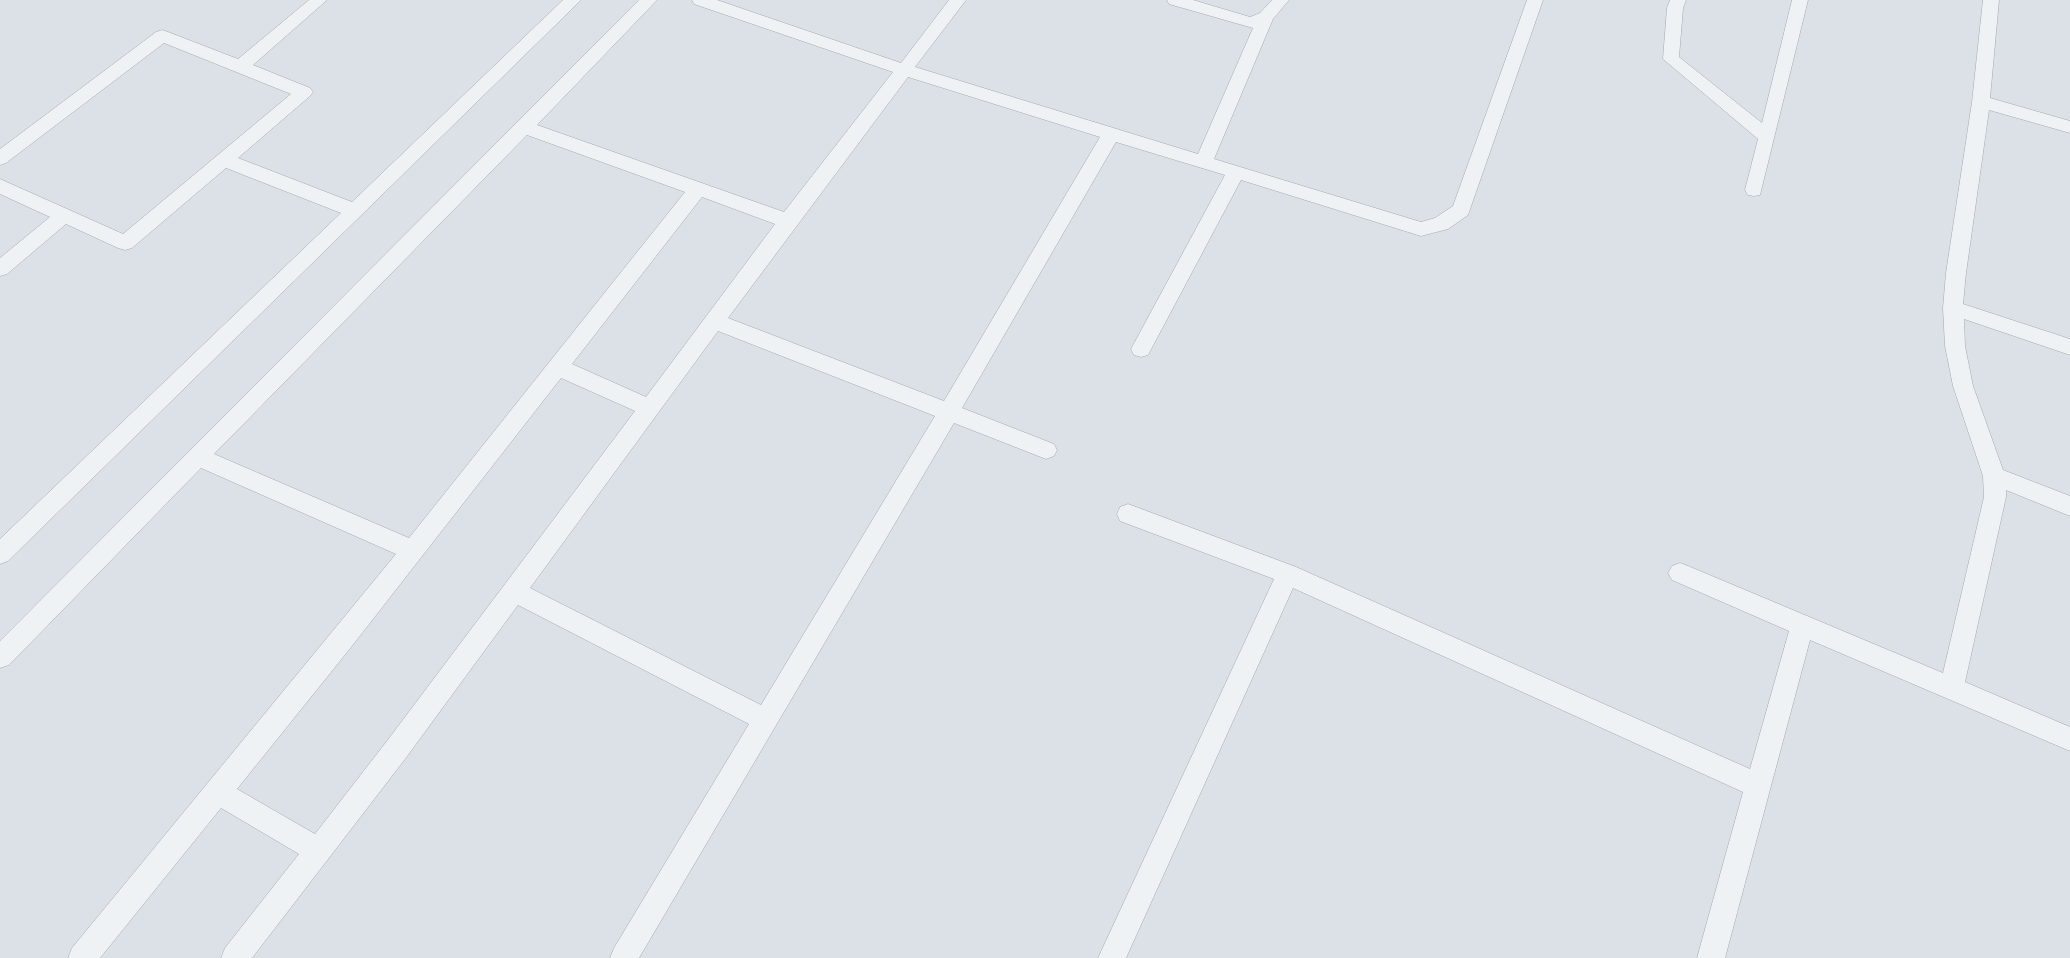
<!DOCTYPE html>
<html>
<head>
<meta charset="utf-8">
<style>
	body { margin:0 }
	canvas { display:block; background:#dce1e7 }
</style>
</head>
<body>
<canvas width="2070" height="958"></canvas>
<script>
const c = document.querySelector('canvas').getContext('2d');
c.lineJoin = 'round';
const toPath = rows => new Path2D(rows.map(r => 'M' + r).join(''));
function stroke(path, color, width, dash) { c.strokeStyle = color; c.lineWidth = width; c.lineCap = dash ? 'butt' : 'round'; c.setLineDash(dash || []); c.stroke(path); }
function paint(path, color) { c.fillStyle = color; c.fill(path, 'evenodd'); }
const lane = toPath([
	[1670,0,1686,0,1683,8,1679,57,1762,123,1792,0,1808,0,1760,195,1754,196,1748,195,1745,190,1758,139,1663,59,1667,8,1670,0]
]);
const street = toPath([
	[309,0,327,0,253,65,310,88,313,92,310,96,238,158,352,202,563,0,581,0,8,561,0,564,0,539,341,213,226,168,132,248,125,250,118,248,66,224,7,274,0,276,0,258,50,217,0,194,0,179,123,234,291,94,164,43,6,163,0,165,0,149,156,32,162,30,168,32,238,59,309,0],
	[639,0,657,0,537,125,784,212,893,72,694,4,692,0,717,0,901,63,949,0,966,0,915,67,1198,154,1253,28,1169,4,1167,0,1193,0,1250,17,1260,13,1272,0,1289,0,1273,19,1214,159,1421,222,1435,218,1453,206,1527,0,1543,0,1468,215,1448,229,1421,236,1241,180,1148,355,1141,357,1134,355,1131,349,1225,175,1116,142,962,408,1054,444,1057,450,1054,456,1046,459,954,423,639,958,610,958,614,948,749,724,518,605,405,759,252,958,221,958,225,948,299,854,221,808,100,958,68,958,72,948,396,554,201,468,9,665,0,668,0,641,639,0],
	[908,77,1100,137,944,401,728,318,908,77],
	[527,135,685,192,409,538,214,454,527,135],
	[702,197,775,224,646,397,572,364,702,197],
	[718,331,935,416,761,705,530,588,718,331],
	[561,378,635,411,387,741,315,834,237,789,352,646,561,378],
	[1983,0,1999,0,1990,98,2070,121,2070,133,1989,110,1966,273,1963,304,2070,339,2070,355,1964,319,1965,346,1973,386,2003,470,2070,496,2070,516,2006,490,2006,497,1965,682,2070,727,2070,751,1810,640,1725,958,1697,958,1743,792,1293,588,1126,958,1098,958,1274,579,1120,521,1117,514,1120,507,1128,504,1296,567,1750,769,1789,631,1672,580,1668,573,1672,566,1680,563,1688,566,1943,673,1984,497,1983,476,1953,386,1945,346,1943,308,1946,273,1972,102,1983,0]
]);
stroke(lane, '#a1a9b1', 1);
stroke(street, '#a1a9b1', 1);
paint(lane, '#eff2f5');
paint(street, '#eff2f5');
</script>
</body>
</html>
